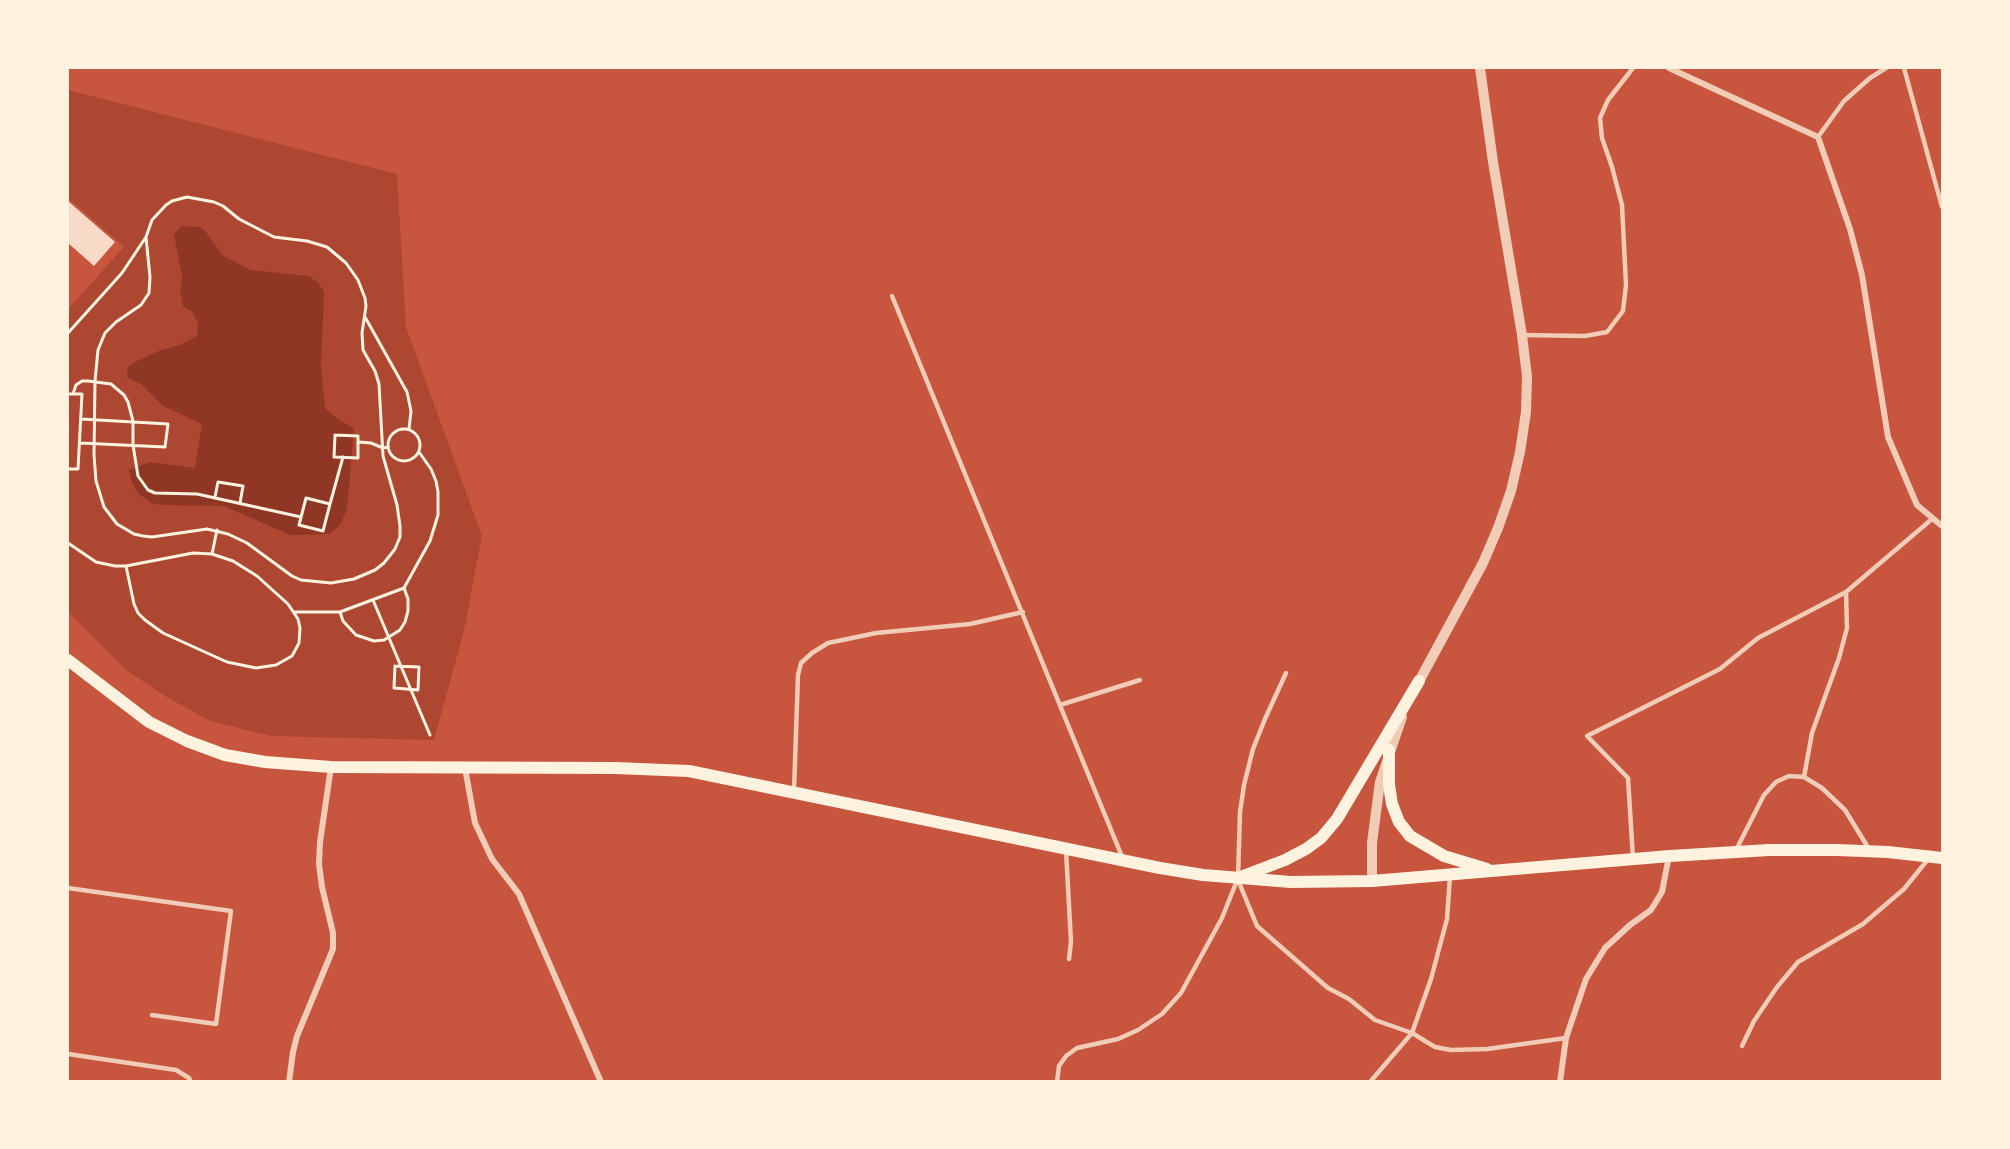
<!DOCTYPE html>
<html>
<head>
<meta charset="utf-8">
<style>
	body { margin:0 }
	#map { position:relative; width:2010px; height:1149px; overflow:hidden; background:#c8553d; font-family:Montserrat,sans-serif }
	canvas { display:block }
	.frame { position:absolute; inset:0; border:69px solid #fff3e0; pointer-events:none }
</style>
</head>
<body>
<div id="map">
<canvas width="2010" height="1149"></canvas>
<div class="frame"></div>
</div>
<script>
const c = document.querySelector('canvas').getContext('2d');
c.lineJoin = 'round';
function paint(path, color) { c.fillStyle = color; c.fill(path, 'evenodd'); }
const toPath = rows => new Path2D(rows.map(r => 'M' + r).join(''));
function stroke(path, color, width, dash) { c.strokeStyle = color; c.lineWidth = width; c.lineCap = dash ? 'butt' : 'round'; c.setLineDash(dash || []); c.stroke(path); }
paint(toPath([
	[68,90,397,174,406,327,482,536,464,631,434,740,270,736,210,721,165,696,126,670,68,612,68,309,124,247,68,198]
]), '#ae4732');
paint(toPath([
	[181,226,200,227,206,232,222,255,251,270,308,276,318,282,324,292,321,366,325,408,340,421,354,428,347,510,340,525,329,534,290,535,224,506,164,505,151,503,139,494,132,483,129,470,150,462,195,468,202,424,163,406,141,384,127,377,128,367,137,361,161,350,180,345,197,336,198,323,192,312,183,306,180,291,182,276,174,235]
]), '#8f3625');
paint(toPath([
	[68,201,115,242,94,266,68,243]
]), '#f7dbc8');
stroke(toPath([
	[187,197,214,202,223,206,239,219,274,237,307,241,327,247,346,263,358,280,365,298,366,306,362,333,363,350,375,371,379,384,383,456,397,505,400,526,400,537,395,549,384,563,375,570,354,579,331,583,301,580,292,576,247,543,228,534,207,529,152,537,143,536,134,534,117,524,104,507,96,481,94,455,95,381,98,350,105,333,116,322,141,305,149,293,150,277,146,237,152,220,166,205,172,201,187,197],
	[365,317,407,392,411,411,409,429],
	[68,333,122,273,146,237],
	[68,394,82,394,78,469,68,469],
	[73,394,76,385,82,381,88,381,111,384,124,395,128,402,133,421,133,445,138,476,148,490,155,493,197,494,301,517],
	'388 445a16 16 0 1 1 32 0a16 16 0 1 1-32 0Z',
	[335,435,358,436,358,458,334,457,335,435],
	[359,442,371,443,383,448,388,447],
	[80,443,165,447,168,424,81,419],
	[215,497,218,482,243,486,240,503],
	[306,498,330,504,323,531,299,525,306,498],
	[330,504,343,457],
	[68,543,96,562,115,566,126,566,193,553,212,554,233,561,257,576,288,604,298,619,300,628,299,643,292,656,276,665,256,668,227,662,163,633,145,620,138,613,134,604,126,566],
	[212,554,217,530],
	[373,600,430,735],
	[294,612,340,612,404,588,430,541,438,515,438,492,436,481,431,469,419,452],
	[340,612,343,621,356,635,374,641,384,640,400,630,405,622,408,611,408,599,404,588],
	[395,666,419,667,418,690,394,688,395,666]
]), '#fff3e0', 3);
stroke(toPath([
	[1904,68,1942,207],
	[1818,137,1844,101,1870,78,1886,68],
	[892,296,1123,859],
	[1522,335,1585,336,1607,332,1623,311,1626,285,1622,205,1612,167,1602,138,1600,118,1608,100,1633,68],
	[1060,705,1140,680],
	[1804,777,1812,733,1839,658,1847,628,1846,592],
	[794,791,798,675,801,663,812,653,828,643,876,633,970,624,1023,612],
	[1066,850,1071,942,1069,959],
	[1736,850,1764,795,1776,782,1789,776,1804,777,1822,788,1845,810,1869,849],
	[1633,858,1628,778,1587,736,1720,669,1758,638,1846,592,1932,519],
	[1238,880,1257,926,1328,988,1349,999,1375,1020,1412,1033,1435,1047,1451,1050,1487,1049,1566,1038],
	[68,888,231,911,216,1024,152,1015],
	[1742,1046,1754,1021,1777,987,1798,962,1863,924,1904,889,1929,858],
	[68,1054,176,1070,189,1078,191,1082],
	[1057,1082,1059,1066,1066,1056,1077,1048,1118,1039,1138,1030,1162,1014,1181,993,1222,918,1238,878,1240,812,1244,785,1253,749,1265,719,1286,673],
	[1370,1082,1412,1033,1431,979,1447,919,1450,877]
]), '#f1ccb7', 4.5);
stroke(toPath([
	[1669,68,1818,137,1850,229,1862,275,1888,437,1917,505,1942,526],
	[465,768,475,823,492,859,519,894,601,1082],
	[289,1082,293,1052,297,1036,333,949,333,933,322,887,319,864,320,842,331,767],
	[1560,1082,1566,1038,1586,979,1605,948,1630,925,1651,910,1662,892,1669,856]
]), '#f1ccb7', 6);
stroke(toPath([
	[1416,687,1483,563,1498,528,1511,491,1520,452,1526,412,1527,376,1522,335,1493,162,1480,68],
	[1372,881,1372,843,1380,782,1402,717]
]), '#f1ccb7', 10);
stroke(toPath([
	[68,660,149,722,187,741,225,755,265,762,331,767,615,768,689,771,1160,868,1203,875,1291,882,1372,881,1670,856,1769,850,1837,850,1888,852,1942,858],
	[1389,750,1389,785,1392,804,1399,822,1410,836,1444,856,1487,869],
	[1243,876,1285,860,1306,849,1321,838,1337,819,1419,681]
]), '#fff3e0', 12);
</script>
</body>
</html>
